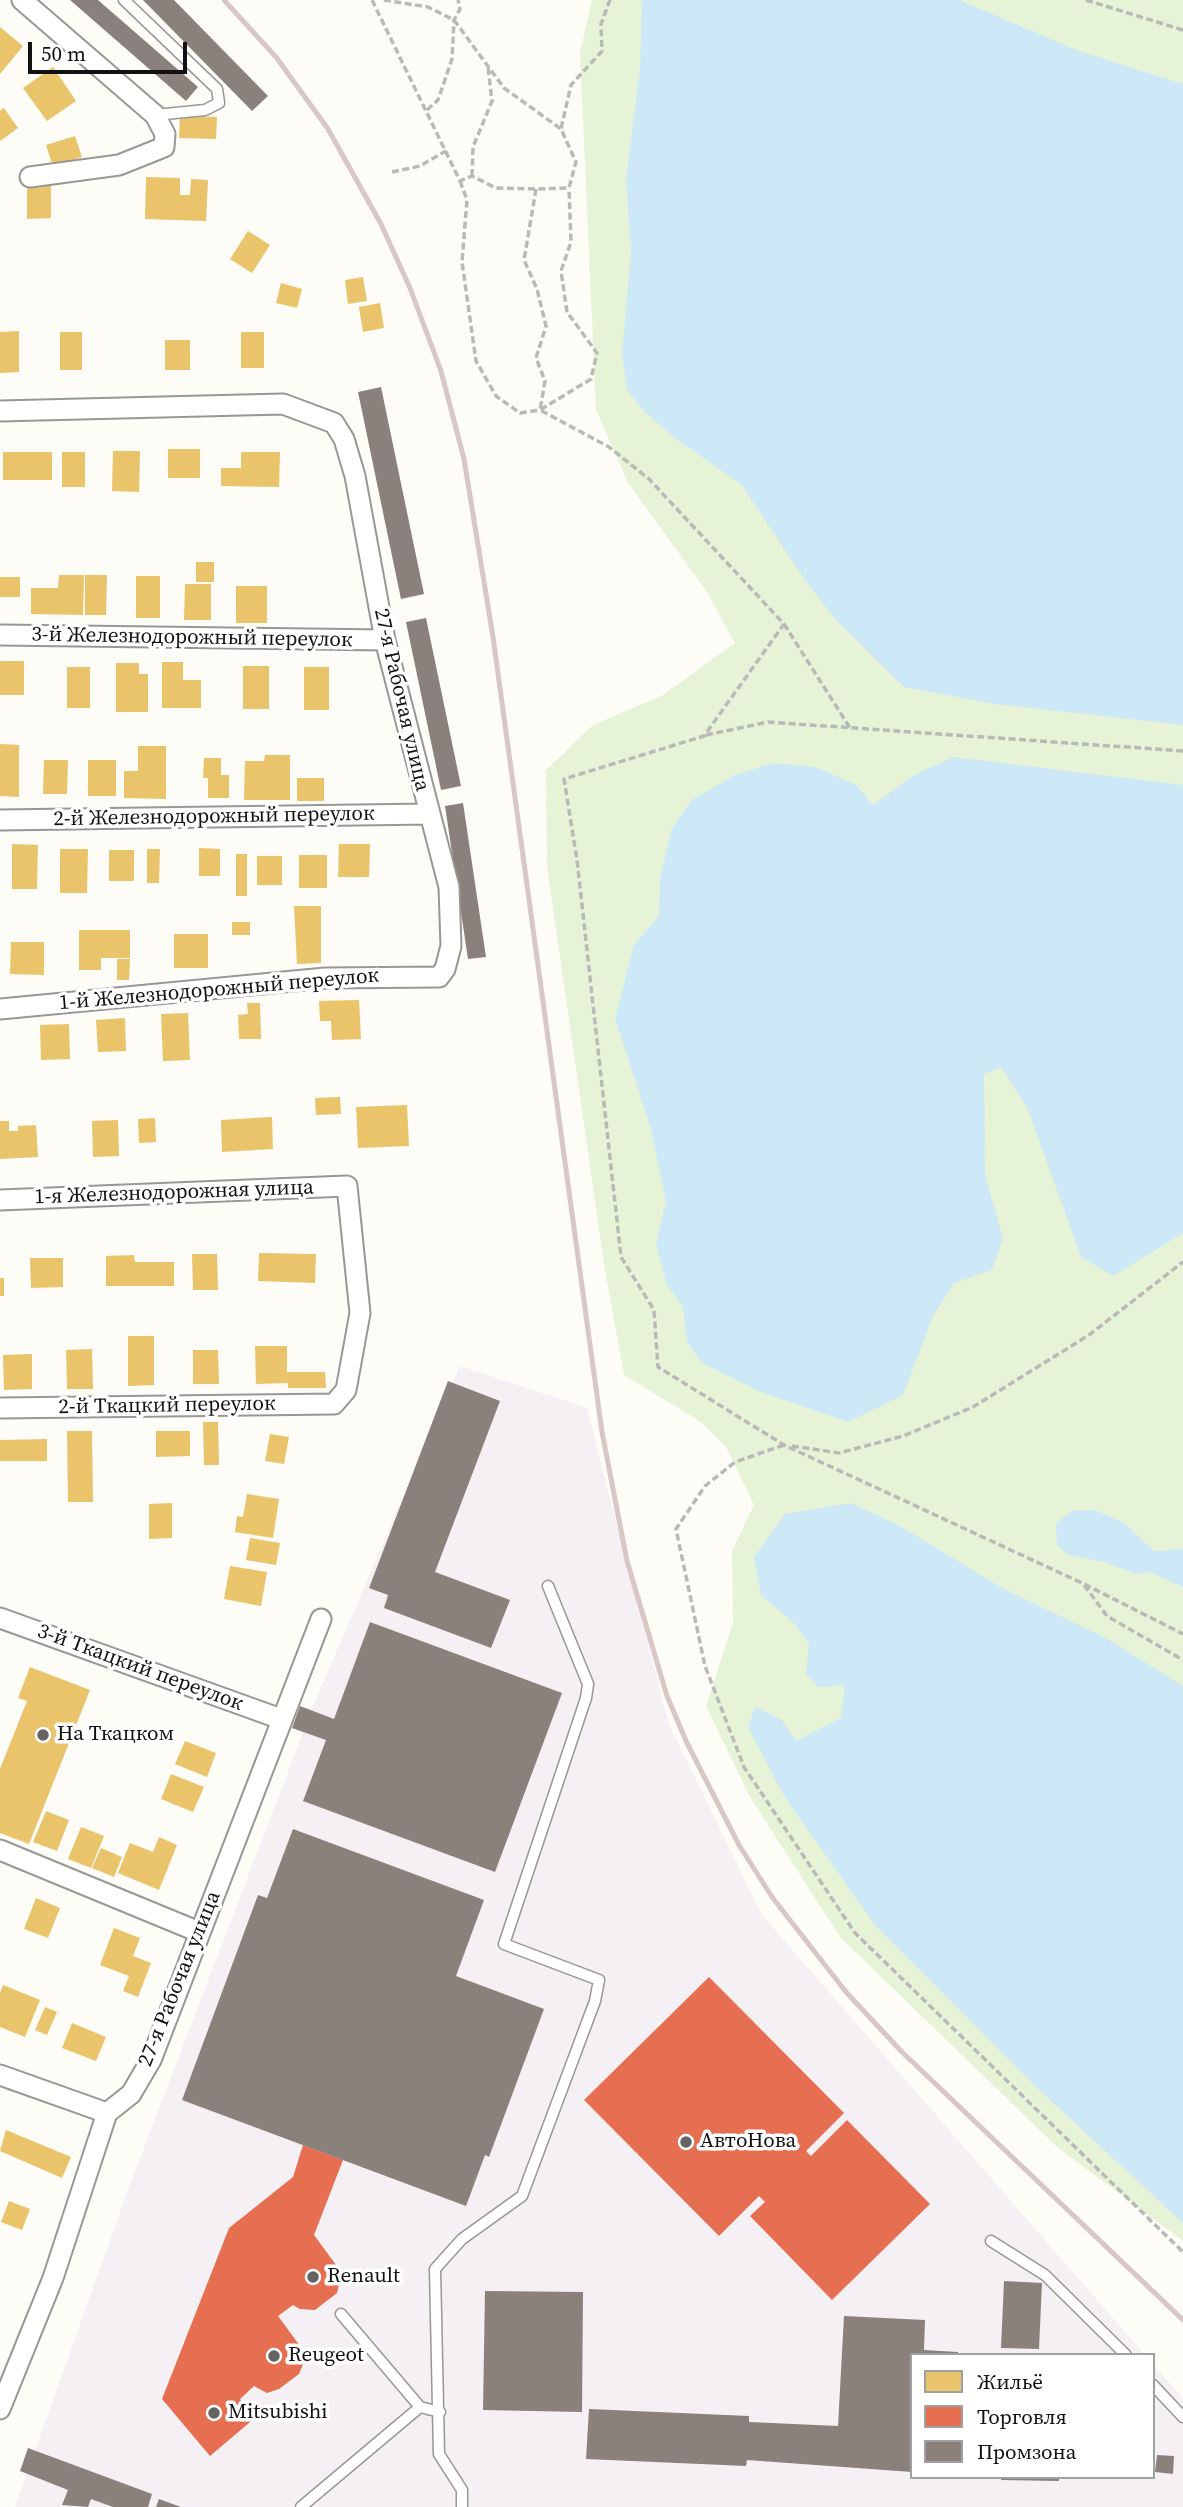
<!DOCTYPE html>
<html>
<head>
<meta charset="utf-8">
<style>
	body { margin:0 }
	#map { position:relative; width:1183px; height:2507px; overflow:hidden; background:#fdfcf7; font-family:"Source Serif 4",serif }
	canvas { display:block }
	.legend { position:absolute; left:910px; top:2353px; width:245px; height:126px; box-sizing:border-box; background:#fff; border:2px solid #a0a0a0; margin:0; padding:9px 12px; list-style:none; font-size:21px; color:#111 }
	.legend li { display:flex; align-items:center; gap:14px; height:35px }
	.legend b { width:35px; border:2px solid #a0a0a0 }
	.scale { position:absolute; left:28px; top:42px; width:159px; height:32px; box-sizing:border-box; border:4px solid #111; border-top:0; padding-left:9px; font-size:21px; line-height:24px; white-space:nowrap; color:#111; -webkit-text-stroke:5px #fff; paint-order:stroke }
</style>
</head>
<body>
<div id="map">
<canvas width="1183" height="2507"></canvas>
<ul class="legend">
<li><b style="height:19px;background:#e9c46a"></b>Жильё</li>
<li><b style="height:19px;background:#e76f51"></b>Торговля</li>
<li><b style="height:19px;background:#8a817c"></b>Промзона</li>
</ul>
<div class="scale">50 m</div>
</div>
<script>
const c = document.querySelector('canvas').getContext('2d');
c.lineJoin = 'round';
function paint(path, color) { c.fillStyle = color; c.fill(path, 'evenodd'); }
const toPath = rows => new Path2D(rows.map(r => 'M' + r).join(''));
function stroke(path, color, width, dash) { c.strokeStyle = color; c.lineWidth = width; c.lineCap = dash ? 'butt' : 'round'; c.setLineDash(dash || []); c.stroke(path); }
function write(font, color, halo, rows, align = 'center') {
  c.font = font + ' "Source Serif 4",serif'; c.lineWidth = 7; c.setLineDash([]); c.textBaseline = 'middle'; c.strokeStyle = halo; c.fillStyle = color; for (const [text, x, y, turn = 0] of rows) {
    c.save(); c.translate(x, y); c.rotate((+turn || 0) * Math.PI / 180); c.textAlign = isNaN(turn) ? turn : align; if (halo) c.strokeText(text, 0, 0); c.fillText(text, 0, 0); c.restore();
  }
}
paint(toPath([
	[460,1366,587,1408,668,1722,762,1915,1145,2355,912,2355,912,2477,1153,2477,1153,2364,1183,2398,1183,2507,15,2507,130,2184,318,1694]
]), '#f5f0f3');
paint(toPath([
	[592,0,1183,0,1183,2241,1057,2147,840,1937,750,1797,706,1706,733,1623,732,1551,754,1505,727,1448,701,1422,624,1375,604,1264,547,867,546,770,593,725,663,695,735,643,705,589,628,483,596,410,580,52]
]), '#e7f3d7');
paint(toPath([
	[642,0,959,0,1079,51,1183,84,1183,725,995,704,904,687,835,619,805,580,742,485,675,438,643,410,627,390,622,353,631,253,626,180,640,68],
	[953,757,1183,785,1183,1233,1113,1276,1081,1257,1027,1107,1001,1067,984,1074,985,1174,1003,1239,992,1270,954,1283,933,1316,903,1395,848,1422,761,1392,702,1363,687,1341,683,1307,667,1285,656,1244,666,1202,651,1129,615,1018,634,945,659,916,660,879,672,828,692,800,733,776,773,763,815,767,855,784,873,805,914,775],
	[851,1503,900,1526,1004,1589,1106,1638,1183,1686,1183,2223,1034,2085,875,1925,784,1796,748,1727,755,1707,782,1720,796,1741,841,1718,845,1685,818,1687,806,1674,809,1644,795,1624,761,1595,754,1557,785,1514],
	[1074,1510,1095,1510,1124,1523,1154,1551,1183,1549,1183,1587,1149,1572,1135,1574,1105,1562,1068,1555,1057,1545,1056,1523]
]), '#cde8f7');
paint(toPath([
	[0,27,23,46,0,74],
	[53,67,76,101,47,121,23,88],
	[4,108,18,128,0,141,0,111],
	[180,116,217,117,216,139,179,138],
	[75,136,82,157,53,167,46,145],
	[146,177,180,178,180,195,190,195,191,179,208,180,206,221,145,219],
	[51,185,51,218,27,219,27,186],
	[248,231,270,245,252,273,230,259],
	[363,277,367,301,348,304,345,280],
	[281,283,302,289,297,308,276,303],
	[380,303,384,328,363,332,359,307],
	[19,331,19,372,0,373,0,332],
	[60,332,82,332,82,370,60,370],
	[241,332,264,332,264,368,241,368],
	[165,340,190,340,190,370,165,370],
	[168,449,200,449,200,478,168,478],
	[113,451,140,451,139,492,112,491],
	[3,452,52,452,52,480,3,480],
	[62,452,85,452,85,487,62,487],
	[241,452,280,452,279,487,221,486,221,468,241,468],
	[196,562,214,562,214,582,196,582],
	[59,575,84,575,83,615,31,614,31,588,58,588],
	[85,575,107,575,106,615,85,615],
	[136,576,160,576,160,618,136,618],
	[0,577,20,577,20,597,0,597],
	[185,584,211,584,211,620,184,620],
	[236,586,267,586,267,623,236,623],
	[0,661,24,661,24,695,0,695],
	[162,662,183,662,183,680,201,680,201,708,162,708],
	[116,663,139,663,139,674,148,674,148,712,116,712],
	[243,666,269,666,269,709,243,709],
	[67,667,90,667,90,708,67,708],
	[304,667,329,667,329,710,304,710],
	[0,744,19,745,19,797,0,796],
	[138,746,166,746,166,799,124,798,124,771,138,771],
	[265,755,290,755,290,800,244,800,245,761,264,761],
	[204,758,221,758,221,775,229,775,229,798,208,798,208,778,203,778],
	[44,760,68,760,67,794,43,794],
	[88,760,116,760,116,796,88,796],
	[297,778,324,778,324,801,297,801],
	[12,844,38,845,37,889,12,889],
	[339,844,370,844,369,877,338,877],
	[199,848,220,849,220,876,199,876],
	[60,849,88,849,87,893,60,893],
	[147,849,160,849,159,883,147,883],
	[109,850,134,850,134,881,109,881],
	[236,854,247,854,247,896,236,896],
	[299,855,327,855,327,888,299,888],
	[257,856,282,856,282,885,257,885],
	[294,906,321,906,321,963,297,964],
	[232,922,250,922,250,935,232,935],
	[79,930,130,930,130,958,101,958,101,970,79,970],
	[174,934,208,934,208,968,174,968],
	[11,942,44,942,44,975,10,974],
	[117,959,130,959,129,980,117,980],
	[359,1000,361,1039,332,1040,331,1021,320,1021,319,1001],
	[247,1003,260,1003,261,1039,239,1039,238,1015,248,1014],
	[188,1013,190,1060,163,1061,161,1014],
	[125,1018,126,1051,98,1052,96,1020],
	[69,1024,70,1059,41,1060,40,1025],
	[340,1097,341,1114,316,1115,315,1098],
	[407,1105,409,1146,358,1148,356,1107],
	[272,1117,273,1149,222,1152,221,1120],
	[155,1118,156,1142,139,1143,138,1119],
	[118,1120,119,1156,93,1157,92,1121],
	[0,1121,9,1121,9,1131,18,1131,18,1126,36,1125,38,1157,0,1159],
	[259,1253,316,1254,315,1283,258,1281],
	[192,1254,217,1254,218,1290,193,1290],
	[134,1255,135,1262,174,1262,174,1286,106,1286,106,1256],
	[30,1258,63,1258,63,1287,31,1288],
	[0,1278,4,1278,4,1296,0,1296],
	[128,1336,154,1336,154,1385,128,1386],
	[255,1346,287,1346,287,1372,325,1372,326,1388,288,1388,288,1383,256,1384],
	[92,1349,93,1389,67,1389,66,1350],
	[193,1350,218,1350,219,1384,193,1384],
	[32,1354,32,1389,4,1390,3,1355],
	[203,1422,218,1422,219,1465,204,1465],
	[67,1431,92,1431,93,1502,68,1502],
	[156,1431,190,1431,190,1456,156,1457],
	[270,1434,289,1437,284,1464,265,1461],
	[47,1439,47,1461,0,1461,0,1440],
	[247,1494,279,1499,273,1538,235,1532,237,1516,243,1517],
	[172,1503,172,1538,149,1539,149,1504],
	[250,1538,280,1543,276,1565,246,1560],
	[230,1566,267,1572,261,1606,224,1599],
	[30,1667,90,1690,29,1844,0,1833,0,1769,27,1701,18,1698],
	[185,1741,216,1753,207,1777,175,1764],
	[171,1774,204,1787,193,1812,161,1799],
	[46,1811,69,1820,57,1851,33,1842],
	[81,1827,104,1836,91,1868,68,1859],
	[159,1837,177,1845,159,1890,118,1873,130,1843,153,1852],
	[101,1848,122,1857,114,1877,92,1868],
	[36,1898,60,1908,48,1938,24,1929],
	[114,1928,140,1938,133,1956,151,1963,138,1997,123,1991,129,1976,100,1965],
	[3,1985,40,2000,25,2037,0,2027,0,1993],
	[45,2007,57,2012,47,2035,35,2030],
	[72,2023,106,2037,96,2061,62,2048],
	[6,2130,71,2157,62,2178,0,2151],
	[9,2201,30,2209,22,2230,1,2222]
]), '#e9c46a');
paint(toPath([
	[709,1977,844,2113,806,2151,811,2156,847,2120,930,2204,832,2300,750,2216,765,2202,759,2196,719,2236,584,2100],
	[303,2145,343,2160,314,2235,339,2269,341,2276,337,2293,315,2310,300,2309,293,2305,278,2316,303,2350,303,2364,299,2374,279,2389,267,2393,254,2386,240,2399,256,2417,210,2456,162,2399,229,2228,293,2177]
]), '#e76f51');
paint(toPath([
	[70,0,98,0,198,87,186,101],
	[143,0,174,0,268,96,252,111],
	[381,387,424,594,401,599,358,392],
	[426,618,461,786,441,790,406,622],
	[463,803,486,957,468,959,445,806],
	[448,1381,500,1401,435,1572,510,1600,491,1648,384,1608,388,1595,369,1588],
	[370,1622,562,1693,495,1872,303,1801,326,1740,292,1728,300,1706,334,1719],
	[293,1829,484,1900,456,1976,544,2009,489,2157,485,2155,466,2206,182,2100,258,1895,267,1898],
	[1004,2281,1042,2283,1039,2349,1001,2348],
	[485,2291,583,2292,582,2412,483,2410],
	[844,2316,925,2320,924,2350,958,2352,958,2355,912,2355,912,2472,747,2460,746,2466,586,2459,589,2409,749,2416,749,2422,838,2426],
	[28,2448,152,2494,148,2507,113,2507,91,2499,88,2507,62,2505,68,2490,20,2471],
	[1157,2455,1174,2456,1173,2474,1155,2472],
	[1001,2477,1059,2477,1059,2481,1001,2480],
	[159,2499,181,2507,156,2507]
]), '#8a817c');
const service = toPath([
	[124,0,217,89,219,103,205,110,155,115],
	[991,2241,1045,2275,1126,2355],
	[341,2314,420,2407,440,2412],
	[1153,2385,1183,2417],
	[301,2507,420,2407],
	[462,2507,462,2490,439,2454,435,2269,462,2239,522,2196,595,2001,599,1980,504,1944,586,1698,588,1684,548,1586]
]);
const minor = toPath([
	[22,0,155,115,165,134,164,147,119,165,30,177],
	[0,411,283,404,334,423,344,439,355,476,385,640,449,887,451,946,445,969,439,977,325,978,0,1009],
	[0,635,385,640],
	[0,820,429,814],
	[0,1200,347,1186,360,1313,346,1390,334,1404,0,1408],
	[0,1618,281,1719],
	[0,1850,199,1932],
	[0,2075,107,2113],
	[0,2409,53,2278,107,2113,131,2094,151,2060,321,1619]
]);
stroke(service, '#979795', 13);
stroke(minor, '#979795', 23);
stroke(toPath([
	[372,0,460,181,472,176,496,188,536,189,569,188,576,162,561,129,571,85,602,51,601,24,610,0],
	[384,0,428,7,454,20,504,88,561,129],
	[1086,0,1183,30],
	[427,110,438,100,452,59,454,20,460,9,458,0],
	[392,172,420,166,446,151],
	[472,176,473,147,492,101,488,67],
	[460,181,467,200,462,262,476,361,496,396,520,413,540,410,591,379,597,353,567,312,561,271,571,242,569,188],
	[536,189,524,260,537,289,546,326,536,358,545,381,540,410,609,447,649,479,784,624,704,736,564,779,577,860,621,1257,654,1310,658,1367,784,1445,1082,1583,1183,1634],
	[784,624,850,728],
	[706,735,768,722,1183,751],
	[784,1445,735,1462,705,1486,676,1529,705,1666,744,1767,855,1933,1183,2252],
	[792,1446,839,1453,903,1436,973,1407,1089,1335,1183,1262],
	[1084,1585,1107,1616,1183,1660]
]), '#b9b9b8', 3.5, [7, 3.5]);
stroke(service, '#fffffe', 10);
stroke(minor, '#fffffe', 19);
stroke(toPath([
	[224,0,276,57,328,129,381,224,410,288,441,371,464,459,493,637,602,1432,627,1561,667,1696,687,1743,739,1845,772,1897,846,1992,902,2052,1183,2320]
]), '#d9c6c7', 5);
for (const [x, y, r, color] of [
	[43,1735,7,"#646362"],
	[686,2142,7,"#646362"],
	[313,2277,7,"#646362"],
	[274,2356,7,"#646362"],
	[214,2413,7,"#646362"]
]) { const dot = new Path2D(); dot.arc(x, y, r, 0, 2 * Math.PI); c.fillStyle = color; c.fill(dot); stroke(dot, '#fff', 2.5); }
write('21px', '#111', '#fff', [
	["3-й Железнодорожный переулок",192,638,1],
	["27-я Рабочая улица",401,700,77],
	["2-й Железнодорожный переулок",214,817,-1],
	["1-й Железнодорожный переулок",219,990,-5],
	["1-я Железнодорожная улица",174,1193,-2],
	["2-й Ткацкий переулок",167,1406,-1],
	["3-й Ткацкий переулок",140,1668,20],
	["27-я Рабочая улица",180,1979,-68]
]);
write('21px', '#111', '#fff', [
	["На Ткацком",57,1735],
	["АвтоНова",700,2142],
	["Renault",327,2277],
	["Reugeot",288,2356],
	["Mitsubishi",228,2413]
], 'left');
</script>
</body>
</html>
